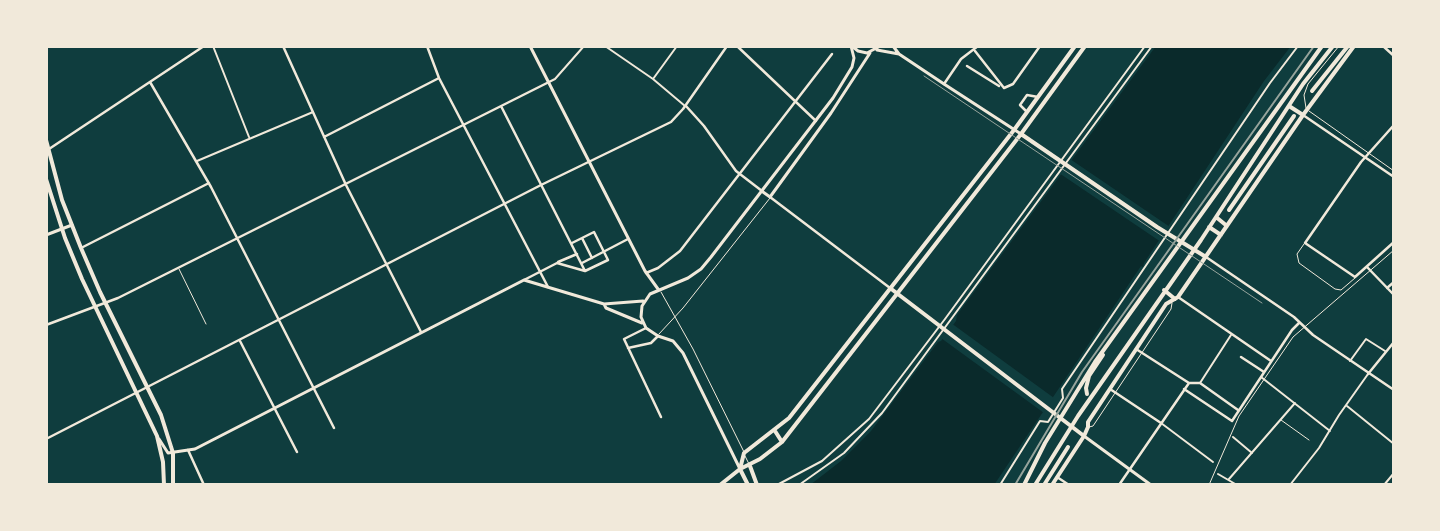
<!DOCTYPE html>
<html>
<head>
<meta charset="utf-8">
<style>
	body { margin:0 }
	#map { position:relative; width:1440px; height:531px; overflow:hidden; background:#0f3d3e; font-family:"Exo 2",sans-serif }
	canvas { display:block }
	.frame { position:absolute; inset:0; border:48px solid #f1e9da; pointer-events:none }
</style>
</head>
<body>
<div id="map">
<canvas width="1440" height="531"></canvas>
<div class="frame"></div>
</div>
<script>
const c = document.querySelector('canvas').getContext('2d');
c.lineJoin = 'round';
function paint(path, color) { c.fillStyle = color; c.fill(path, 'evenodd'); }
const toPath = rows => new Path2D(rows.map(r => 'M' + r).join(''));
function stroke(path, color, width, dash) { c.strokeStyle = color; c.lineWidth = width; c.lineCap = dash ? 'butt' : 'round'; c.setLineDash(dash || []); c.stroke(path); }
paint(toPath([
	[1156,46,1291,46,1264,81,1144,263,1143,267,1141,266,994,485,810,485,841,461,871,431,938,342,941,341,956,321,957,315]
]), '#0a2a2b');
paint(toPath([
	[1070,159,1170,227,1161,242,1059,173],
	[951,323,1054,398,1044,413,941,338]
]), '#0f3d3e');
stroke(toPath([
	[1306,108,1304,95,1308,84,1339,46],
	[1309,111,1394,171],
	[1304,244,1297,254,1299,263,1335,289,1341,290,1355,278],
	[179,269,206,324],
	[661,292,693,349,744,452],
	[659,334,683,308,770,198],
	[1281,420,1309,440],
	[1089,427,1093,426,1171,309,1172,303],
	[745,456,749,464],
	[1209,485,1239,416,1293,337,1394,250]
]), '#f1e9da', 1);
stroke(toPath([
	[213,46,249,137],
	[605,46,653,79,685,106],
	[653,79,677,46],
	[549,82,555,79,584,46],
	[197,161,313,112],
	[1350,361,1366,339,1385,351],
	[1261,377,1330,431],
	[1200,383,1231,335],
	[1347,406,1394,444],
	[1161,423,1213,462],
	[1233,437,1252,453],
	[1218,474,1237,485],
	[1229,479,1295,403],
	[777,485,822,461,869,419,945,319,1145,46],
	[799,485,844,453,882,413,1152,46],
	[1000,485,1040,421,1048,422,1063,398,1062,389,1270,83,1298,46],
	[1290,485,1319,448,1339,415,1368,374],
	[1384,485,1394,473]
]), '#f1e9da', 2);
stroke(toPath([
	[283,46,346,185,421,332],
	[427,46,439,78,548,287],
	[737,46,816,121],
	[1383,46,1394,56],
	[975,51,1004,88,1013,84,1040,46],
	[967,66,999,86],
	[150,82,211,187,334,428],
	[944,84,961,59,978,46],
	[501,106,585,271],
	[686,106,704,126,736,171,762,191],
	[1027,112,1020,105,1027,95,1038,97],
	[1303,115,1394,177],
	[1394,125,1361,162,1305,243,1355,277,1394,242],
	[324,137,439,78],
	[46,151,204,46],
	[770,197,890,288],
	[582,238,592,258],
	[81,248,209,183],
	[1206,257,1294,317,1313,335,1394,390],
	[558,262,577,254],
	[582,263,628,239],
	[1367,267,1394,295],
	[646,273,658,268,680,251,832,54],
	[524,280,557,263,585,271,608,260,594,232,572,243],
	[1387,288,1394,282],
	[1178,297,1271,361],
	[46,325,118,298,549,82],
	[646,328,624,339,661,417],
	[240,341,297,452],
	[628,348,651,343,658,336],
	[1136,349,1189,383,1200,383,1238,410],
	[1241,357,1264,372],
	[1368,374,1394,342],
	[1110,389,1161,423],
	[1184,389,1232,421,1292,330,1299,323],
	[46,439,541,185,671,122,683,109,727,46],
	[188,450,204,485],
	[1057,477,1069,485],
	[1119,485,1189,383]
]), '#f1e9da', 2.5);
stroke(toPath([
	[530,46,645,271,658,289],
	[852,46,858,51,867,53,880,46],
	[893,46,899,54,944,84,1021,134],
	[877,50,899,54],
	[763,192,770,197,831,113,870,53],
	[46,235,72,225],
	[604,304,606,308,642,323],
	[1084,436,1151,485],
	[159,439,168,453,195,449,524,280,604,304,643,301],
	[740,469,683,353,673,341,658,336,646,328,641,317,642,306,650,294,688,278,701,269,711,257,833,98,852,67,854,58,851,46]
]), '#f1e9da', 3);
stroke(toPath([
	[1021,134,1157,227,1206,257],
	[890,288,1084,436],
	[775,431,782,442],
	[750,466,757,485],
	[740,469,744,453,789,418,1014,130,1075,46],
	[740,469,748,485],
	[720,485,740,469,760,459,782,442,1021,134,1085,46]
]), '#f1e9da', 4);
stroke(toPath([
	[1312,91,1348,46],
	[1289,106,1303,115],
	[46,140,62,200,81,248,100,292,161,415,173,453,173,485],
	[46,179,65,238,82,279,157,436,163,462,164,485],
	[1229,210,1294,116],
	[1216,217,1227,226],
	[1209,227,1221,235],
	[1164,290,1175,299],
	[1087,394,1086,388,1089,376,1103,355],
	[1024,485,1045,443,1095,362,1322,46],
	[1035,485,1078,416,1201,240,1303,84,1333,46],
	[1044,485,1068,447],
	[1052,485,1084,436,1088,427,1088,422,1166,304,1178,297,1303,115,1354,46]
]), '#f1e9da', 4);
stroke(toPath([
	[924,76,1262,303]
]), '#97a49c', 1);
stroke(toPath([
	[1015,485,1082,372,1314,46]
]), '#97a49c', 2);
</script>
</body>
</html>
